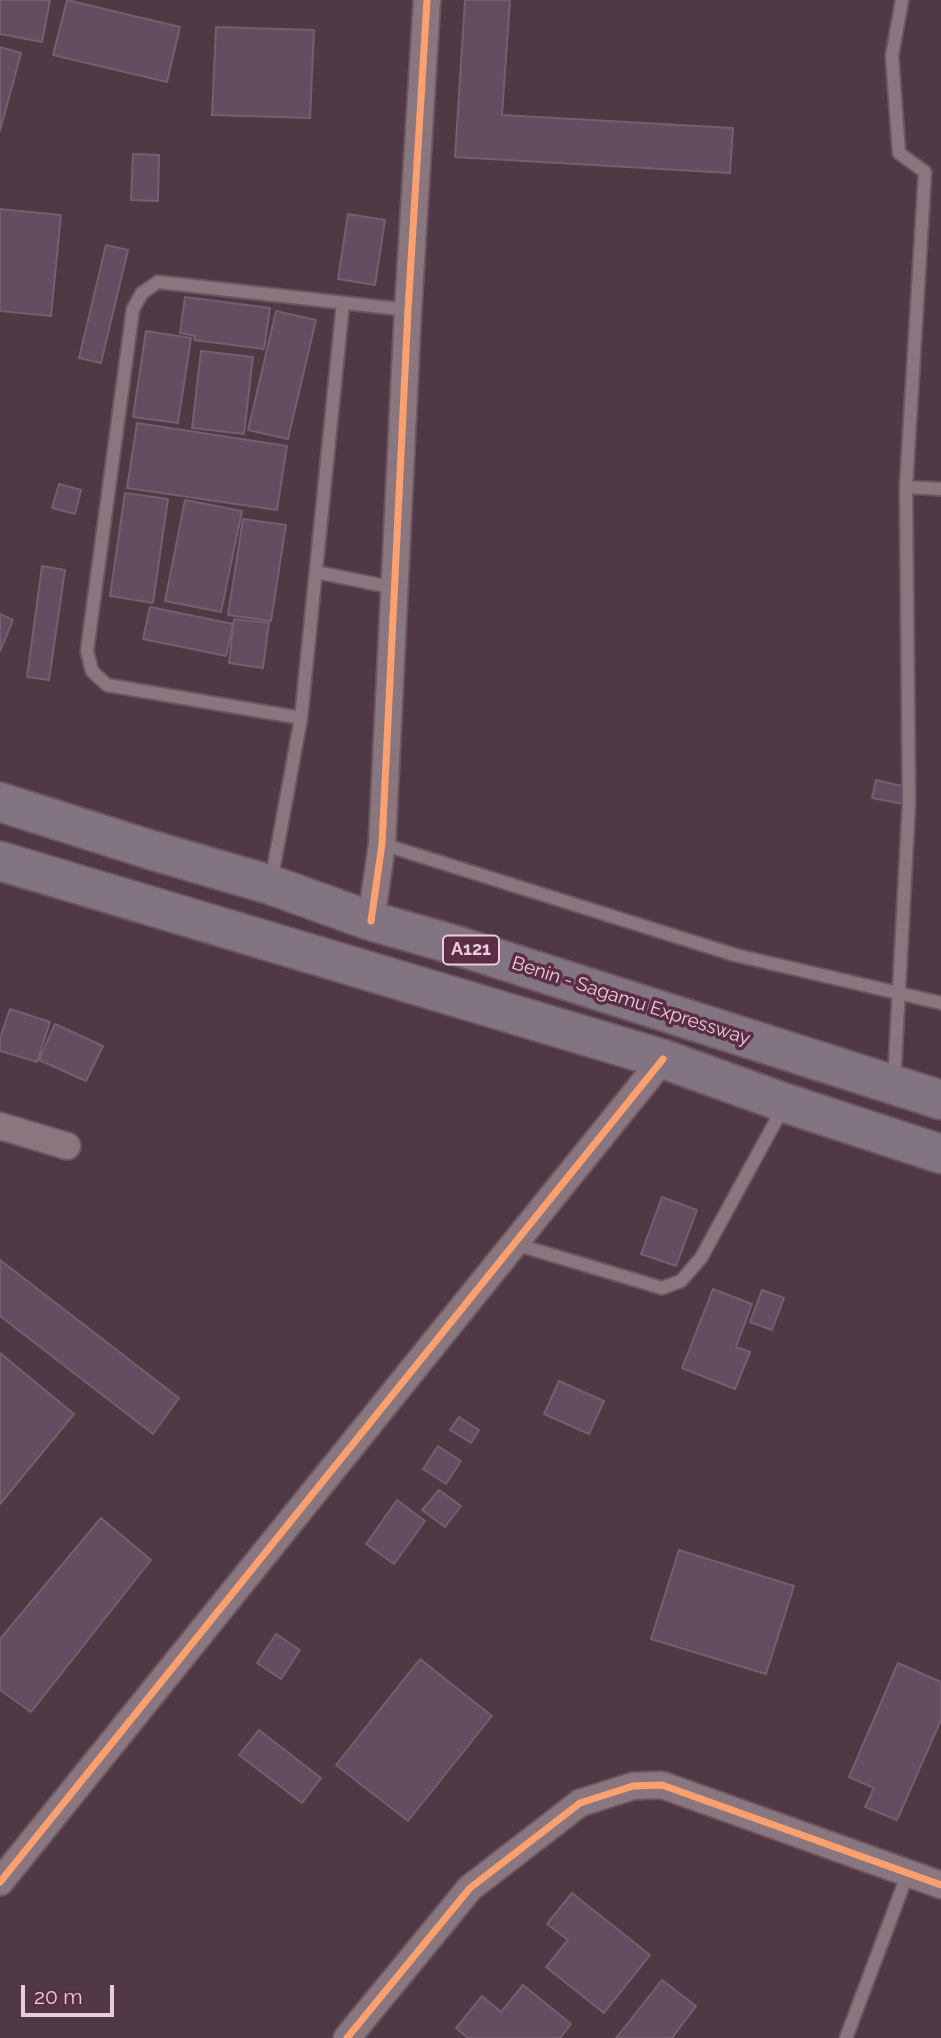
<!DOCTYPE html>
<html>
<head>
<meta charset="utf-8">
<style>
	body { margin:0 }
	#map { position:relative; width:941px; height:2038px; overflow:hidden; background:#503845; font-family:Raleway,sans-serif }
	canvas { display:block }
	.scale { position:absolute; left:21px; top:1985px; width:93px; height:32px; box-sizing:border-box; border:4px solid #eacdd9; border-top:0; padding-left:9px; font-size:21px; line-height:24px; white-space:nowrap; color:#eacdd9; -webkit-text-stroke:5px #5b2e45; paint-order:stroke }
</style>
</head>
<body>
<div id="map">
<canvas width="941" height="2038"></canvas>
<div class="scale">20 m</div>
</div>
<script>
const c = document.querySelector('canvas').getContext('2d');
c.lineJoin = 'round';
function paint(path, color) { c.fillStyle = color; c.fill(path, 'evenodd'); }
const toPath = rows => new Path2D(rows.map(r => 'M' + r).join(''));
function stroke(path, color, width, dash) { c.strokeStyle = color; c.lineWidth = width; c.lineCap = dash ? 'butt' : 'round'; c.setLineDash(dash || []); c.stroke(path); }
function write(font, color, halo, rows, align = 'center') {
  c.font = font + ' Raleway,sans-serif'; c.lineWidth = 7; c.setLineDash([]); c.textBaseline = 'middle'; c.strokeStyle = halo; c.fillStyle = color; for (const [text, x, y, turn = 0] of rows) {
    c.save(); c.translate(x, y); c.rotate((+turn || 0) * Math.PI / 180); c.textAlign = isNaN(turn) ? turn : align; if (halo) c.strokeText(text, 0, 0); c.fillText(text, 0, 0); c.restore();
  }
}
const building = toPath([
	[0,0,50,0,42,42,0,34,0,0],
	[67,0,180,27,167,82,53,55,67,0],
	[465,0,510,0,502,115,733,128,730,173,455,157,465,0],
	[216,27,314,30,310,118,212,115,216,27],
	[0,47,21,53,0,131,0,47],
	[133,154,159,155,158,201,131,200,133,154],
	[0,209,61,215,51,316,0,311,0,209],
	[348,214,385,220,375,285,338,279,348,214],
	[106,245,128,250,101,363,79,358,106,245],
	[185,297,270,308,264,349,194,340,195,336,180,333,185,297],
	[276,311,316,320,288,439,248,430,276,311],
	[146,331,191,338,178,423,133,417,146,331],
	[201,351,253,357,244,434,192,428,201,351],
	[137,423,287,446,277,510,127,488,137,423],
	[59,484,81,490,75,514,52,508,59,484],
	[125,493,168,499,153,603,110,596,125,493],
	[185,500,242,511,221,612,165,601,185,500],
	[243,519,286,525,271,621,228,615,243,519],
	[42,566,65,570,49,680,27,677,42,566],
	[150,607,233,624,226,656,143,639,150,607],
	[0,614,13,620,0,651,0,614],
	[234,619,269,623,263,668,229,663,234,619],
	[876,780,907,787,903,804,872,798,876,780],
	[10,1009,50,1022,37,1062,0,1051,0,1038,10,1009],
	[55,1024,103,1046,86,1081,39,1060,55,1024],
	[662,1197,697,1210,676,1266,641,1254,662,1197],
	[0,1260,179,1398,153,1434,0,1316,0,1260],
	[713,1289,752,1304,736,1347,750,1352,735,1389,682,1368,713,1289],
	[762,1290,784,1298,772,1330,750,1322,762,1290],
	[0,1353,74,1414,0,1504,0,1353],
	[559,1381,604,1401,589,1434,544,1414,559,1381],
	[459,1417,479,1430,471,1443,450,1430,459,1417],
	[438,1446,461,1461,446,1484,423,1469,438,1446],
	[439,1490,461,1506,445,1527,422,1510,439,1490],
	[397,1500,425,1521,394,1564,366,1544,397,1500],
	[101,1518,151,1560,31,1712,0,1690,0,1639,101,1518],
	[679,1550,794,1586,766,1674,651,1639,679,1550],
	[276,1634,300,1650,281,1679,257,1663,276,1634],
	[420,1659,492,1716,408,1821,336,1765,420,1659],
	[898,1663,941,1682,941,1720,897,1820,865,1807,874,1788,849,1777,898,1663],
	[259,1730,321,1778,302,1803,239,1755,259,1730],
	[572,1893,650,1955,604,2013,546,1967,568,1940,547,1924,572,1893],
	[662,1980,696,2006,672,2038,616,2038,662,1980],
	[523,1985,571,2024,560,2038,468,2038,456,2028,482,1996,501,2012,523,1985]
]);
paint(building, '#664c60');
stroke(building, '#73606d', 2);
const lane = toPath([
	[906,487,941,489],
	[316,572,395,588],
	[301,718,107,685,92,671,87,651,133,309,142,293,158,282,408,310],
	[382,844,735,955,941,1003],
	[271,882,301,718,343,303],
	[894,1082,909,803,906,487,925,172,899,153,892,56,902,0],
	[515,1244,662,1288,681,1281,701,1258,784,1106],
	[846,2038,908,1873]
]);
const street = toPath([
	[371,921,382,844,408,310,427,0],
	[0,1126,67,1146],
	[0,1882,663,1059],
	[347,2038,470,1888,580,1803,633,1786,662,1785,941,1885]
]);
const highway = toPath([
	[0,802,151,850,271,885,371,921,455,945,941,1100],
	[0,861,663,1059,785,1103,941,1154]
]);
stroke(lane, '#6b5660', 16);
stroke(street, '#6b5660', 30);
stroke(highway, '#6b5660', 42);
stroke(lane, '#89767f', 12);
stroke(street, '#89767f', 26);
stroke(highway, '#837481', 38);
stroke(toPath([
	[371,921,382,844,408,310,427,0],
	[0,1882,663,1059],
	[347,2038,470,1888,580,1803,633,1786,662,1785,941,1885]
]), '#fca06f', 7);
for (const [x, y, w] of [
	[471,950,56]
]) { const box = new Path2D(); box.roundRect(x - w / 2, y - 14.5, w, 29, 5); c.fillStyle = '#5b2e45'; c.fill(box); stroke(box, '#eacdd9', 2); }
write('bold 18px', '#eacdd9', null, [
	["A121",471,950]
]);
write('19px', '#eacdd9', '#5b2e45', [
	["Benin - Sagamu Expressway",631,1001,18]
]);
</script>
</body>
</html>
